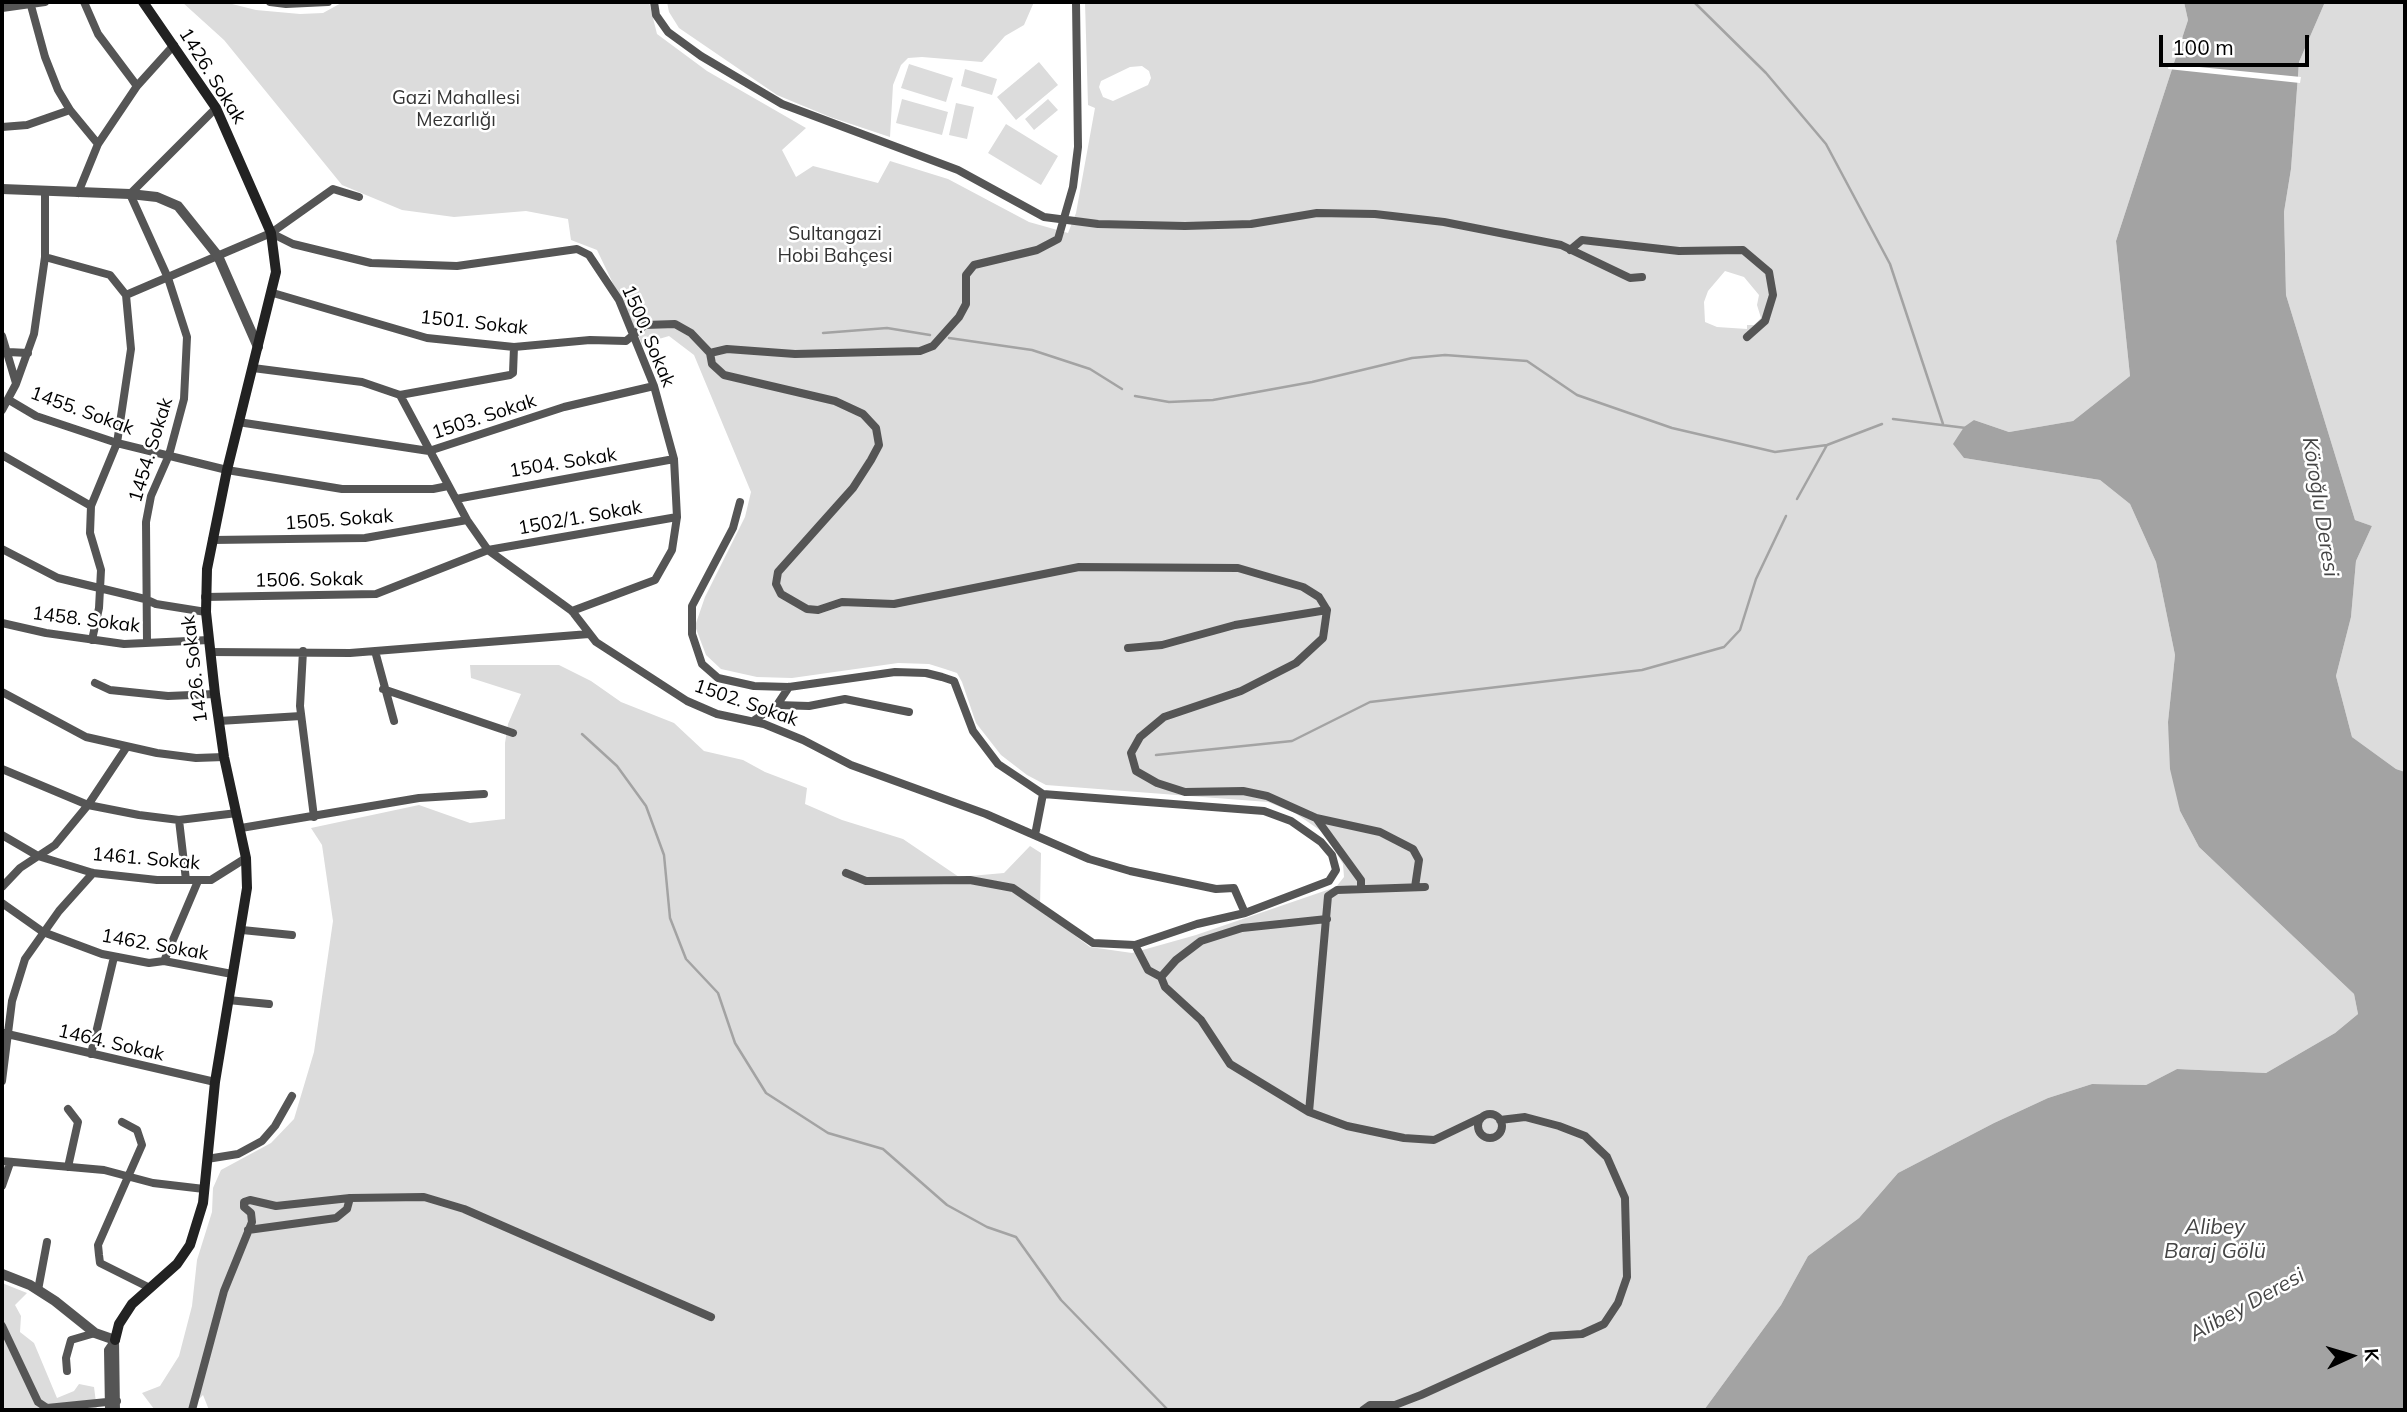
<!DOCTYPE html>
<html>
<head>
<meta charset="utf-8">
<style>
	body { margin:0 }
	#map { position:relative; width:2407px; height:1412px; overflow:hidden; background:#fff; font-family:Mulish,sans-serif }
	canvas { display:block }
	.frame { position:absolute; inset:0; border:4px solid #000; pointer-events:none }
	.north { position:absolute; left:2316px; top:1321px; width:70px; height:70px; -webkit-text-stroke:5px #fff; paint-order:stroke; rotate:86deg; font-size:19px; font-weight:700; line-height:28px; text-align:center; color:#000 }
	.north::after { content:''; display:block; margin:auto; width:24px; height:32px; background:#000; clip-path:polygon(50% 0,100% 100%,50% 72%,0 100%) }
	.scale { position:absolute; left:2159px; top:35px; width:150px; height:32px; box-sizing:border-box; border:4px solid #000; border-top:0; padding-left:9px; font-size:21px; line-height:24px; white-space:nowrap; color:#000; -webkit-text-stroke:5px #fff; paint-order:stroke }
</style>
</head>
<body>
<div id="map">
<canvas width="2407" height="1412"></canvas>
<div class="frame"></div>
<div class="north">K</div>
<div class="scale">100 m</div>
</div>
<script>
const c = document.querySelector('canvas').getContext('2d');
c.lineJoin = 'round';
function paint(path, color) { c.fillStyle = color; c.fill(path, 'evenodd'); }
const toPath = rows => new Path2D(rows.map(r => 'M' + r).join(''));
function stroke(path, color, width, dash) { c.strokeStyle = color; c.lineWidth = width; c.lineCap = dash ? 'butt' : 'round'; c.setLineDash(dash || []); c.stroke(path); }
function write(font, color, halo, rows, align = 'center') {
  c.font = font + ' Mulish,sans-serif'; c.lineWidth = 5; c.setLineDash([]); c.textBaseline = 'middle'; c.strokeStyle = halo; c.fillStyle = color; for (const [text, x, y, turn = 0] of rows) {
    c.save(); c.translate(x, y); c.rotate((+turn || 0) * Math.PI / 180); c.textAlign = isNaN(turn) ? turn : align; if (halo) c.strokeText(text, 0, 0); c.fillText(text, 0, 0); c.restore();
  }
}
paint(toPath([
	[182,2,224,2,256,10,300,14,323,13,343,2,649,2,657,34,707,71,806,128,782,150,796,177,813,166,878,183,890,161,948,179,1029,222,1068,233,1076,213,1095,108,1088,105,1085,2,2184,2,2188,20,2116,241,2130,376,2073,421,2009,432,1974,420,1964,458,2100,480,2130,504,2156,562,2175,655,2168,722,2180,811,2199,847,2354,994,2358,1014,2335,1033,2266,1073,2177,1069,2146,1085,2092,1084,2048,1098,1994,1123,1898,1173,1859,1218,1808,1256,1781,1305,1704,1410,209,1410,203,1395,188,1410,154,1409,142,1393,160,1386,179,1356,192,1306,197,1260,212,1212,213,1188,221,1170,271,1143,294,1119,314,1052,333,921,322,845,311,828,419,805,470,823,505,819,505,743,508,724,521,694,471,678,470,665,559,665,591,681,621,702,674,723,704,751,743,760,765,772,807,788,805,804,842,820,903,839,959,877,1004,873,1030,846,1041,853,1040,909,1090,947,1132,953,1196,935,1336,887,1344,877,1343,864,1324,833,1295,813,1268,802,1046,785,1027,775,1001,755,976,723,962,682,957,673,945,669,929,664,898,663,792,678,757,677,721,669,706,655,695,626,705,597,745,517,751,492,694,355,669,336,642,344,597,250,571,240,568,219,526,211,454,217,402,210,342,185,224,40],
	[1142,66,1149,71,1151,78,1148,85,1113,101,1103,97,1099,87,1101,81,1130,67],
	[1725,271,1744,277,1759,295,1757,305,1761,318,1754,325,1747,325,1747,329,1717,327,1705,322,1704,302,1708,291],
	[667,2,1034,2,1024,25,1005,36,982,62,922,57,908,58,901,65,893,85,890,137,830,117,777,95,679,28,669,12],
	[2325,2,2405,2,2405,772,2396,769,2352,737,2336,676,2351,617,2356,561,2372,526,2355,520,2286,295,2284,212,2291,169,2299,62],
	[1039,62,1058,85,1016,120,997,97],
	[909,64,953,78,946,102,901,88],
	[965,69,997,79,992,95,961,86],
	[902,99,948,112,942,135,896,123],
	[1048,99,1058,110,1034,130,1025,119],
	[956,103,974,107,967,139,949,135],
	[1006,124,1058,156,1041,185,988,153],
	[2,1283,27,1293,15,1305,21,1316,20,1332,34,1343,57,1398,74,1391,79,1384,94,1387,97,1410,2,1410]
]), '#dcdcdc');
paint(toPath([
	[2184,2,2325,2,2299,62,2291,169,2284,212,2286,295,2355,520,2372,526,2356,561,2351,617,2336,676,2352,737,2396,769,2405,772,2405,1410,1704,1410,1781,1305,1808,1256,1859,1218,1898,1173,1994,1123,2048,1098,2092,1084,2146,1085,2177,1069,2266,1073,2335,1033,2358,1014,2354,994,2199,847,2180,811,2170,769,2168,722,2175,655,2156,562,2130,504,2100,480,1964,458,1953,444,1964,427,1974,420,2009,432,2073,421,2130,376,2116,241,2188,20]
]), '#a3a3a3');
paint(toPath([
	[2169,64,2301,77,2300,83,2168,69]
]), '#fff');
stroke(toPath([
	[1694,2,1766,73,1826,144,1890,264,1943,424],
	[823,333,887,328,930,335],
	[949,338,1032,350,1090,369,1122,389],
	[1135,396,1169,402,1213,400,1312,382,1412,358,1445,355,1527,361,1577,395,1672,428,1775,452,1827,445,1882,424],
	[1893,419,1966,428],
	[1797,499,1827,445],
	[582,734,617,766,646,806,664,855,670,918,686,959,718,993,735,1043,766,1093,828,1133,883,1149,947,1205,987,1227,1016,1237,1061,1300,1168,1410],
	[1156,755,1292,741,1370,702,1642,670,1724,647,1740,630,1756,579,1786,516]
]), '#a3a3a3', 2.5);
stroke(toPath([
	[30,2,45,57,58,90,70,110,98,144],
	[84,2,98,34,137,86],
	[270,2,286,4,285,2],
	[654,2,656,15,668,32,701,56,782,104,958,170,1044,217,1098,224,1185,226,1251,224,1317,213,1375,214,1444,222,1561,245,1630,278,1642,277],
	[286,4,328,2],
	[2,8,45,2],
	[2,127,27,125,70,110],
	[78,193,98,144,137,86,174,45],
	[271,233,293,244,371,263,457,266,577,249,589,255,619,300,654,386,674,459,677,517,672,550,655,580,572,611],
	[1570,250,1582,240,1679,251,1743,250,1769,272,1773,295,1765,321,1747,337],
	[45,257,110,275,126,295,131,349,117,443,91,506,90,533,101,570,99,608,92,640],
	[273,293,427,338,514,347,590,340,626,341,645,325,675,324,691,333,710,353,712,364,724,375,835,401,863,414,876,428,879,445,871,460,853,488,778,572,776,584,781,594,807,609,818,610,842,602,894,604,1079,567,1238,568,1303,587,1319,597,1327,610,1323,638,1296,663,1241,691,1164,717,1140,737,1131,753,1136,771,1157,783,1185,792,1243,791,1267,796,1316,818,1380,832,1413,849,1419,860,1415,887],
	[126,295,271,233,333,189,359,197],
	[2,336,16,383],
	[8,352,28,353],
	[710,353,727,349,795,354,920,351,933,346,959,317,966,304,966,275,974,265,1037,250,1058,239,1073,187,1078,147,1076,2],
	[253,368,362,382,400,395,467,520,488,550,572,611,596,642,687,701,717,714,764,724,803,740,851,765,986,814,1089,859,1130,871,1216,889,1234,888,1245,913],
	[400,395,510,375,513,373,514,347],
	[9,400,36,416,117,443,227,470,342,489,433,489,448,486],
	[2,410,16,384,34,334,45,257,45,192],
	[238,422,429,451,564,407,654,386],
	[2,455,91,506],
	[456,499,674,459],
	[740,502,733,528,692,606,692,634,702,664,718,678,754,686,789,687,895,672,926,673,942,677,954,681,973,731,998,764,1043,794,1264,811,1291,821,1321,842,1332,855,1336,870,1329,881,1245,913,1197,924,1135,945,1093,943,1013,888,970,880,866,881,846,873],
	[212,540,365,538,467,520],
	[2,549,58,578,145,599,156,604,206,612],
	[205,597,376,594,488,550,677,517],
	[2,623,46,633,124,644,209,640],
	[147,643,146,522,151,496,169,455,184,399,187,337,168,278,130,194,216,108],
	[1128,648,1162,645,1235,625,1327,610],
	[303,651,300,706,314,817],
	[375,651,394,721],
	[210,652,350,653,589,634],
	[95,683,110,690,168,696,215,694],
	[383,689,513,733],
	[2,692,86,737,157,753,196,758,224,757],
	[777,705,789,687],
	[219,721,301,716],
	[753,721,777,705,809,706,845,699,909,712],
	[2,769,88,805,139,815,179,820,237,813],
	[1316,818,1361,880,1361,889],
	[179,820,186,880],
	[241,828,419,798,484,794],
	[2,835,38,856,93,873,157,880,211,880,246,858],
	[1035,835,1043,794],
	[2,887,20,868,55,845,88,805,126,748],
	[2,903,43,932,102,954,149,963,164,961,232,974],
	[1327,919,1242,928,1201,941,1176,960,1161,977,1165,987,1201,1020,1230,1064,1309,1112,1347,1126,1404,1138,1434,1140,1480,1118],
	[242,930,292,935],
	[1135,945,1148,970,1161,977],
	[164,961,198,881],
	[228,1000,269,1004],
	[3,1033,215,1082],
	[91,1054,114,957],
	[2,1081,12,1001,25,959,59,911,93,873],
	[68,1109,78,1122,68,1167],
	[1309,1112,1328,896,1337,890,1425,887],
	'1478 1126a12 12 0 1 1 24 0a12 12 0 1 1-24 0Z',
	[122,1122,137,1130,142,1145,98,1245,99,1255,100,1263,148,1287],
	[207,1159,238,1154,262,1141,275,1126,292,1096],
	[2,1161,104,1170,153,1183,204,1189],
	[2,1186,10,1163],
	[248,1230,336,1218,347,1209,350,1198],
	[38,1290,47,1242],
	[2,1326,38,1402,47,1408,117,1401],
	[115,1340,116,1410],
	[67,1371,66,1358,71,1340,95,1333],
	[109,1410,108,1350,115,1340],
	[192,1410,224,1291,252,1222,251,1213,244,1207,244,1202,250,1200,276,1206,350,1198,424,1197,464,1209,711,1317],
	[1363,1410,1370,1405,1395,1405,1421,1395,1551,1336,1582,1334,1604,1324,1618,1303,1627,1277,1625,1198,1607,1157,1585,1136,1559,1126,1525,1117,1500,1120]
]), '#555', 8);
stroke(toPath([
	[2,189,130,194,157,197,178,206,218,256,258,347],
	[2,1274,30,1285,55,1301,95,1333,115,1340]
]), '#555', 10);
stroke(toPath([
	[115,1340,119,1324,132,1304,177,1264,190,1245,203,1203,215,1082,247,888,246,858,224,757,215,694,206,612,207,569,227,470,276,272,271,233,216,108,143,2]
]), '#222', 10);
write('19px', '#000', '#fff', [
	["1426. Sokak",212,76,58],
	["1501. Sokak",474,323,6],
	["1500. Sokak",648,336,67],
	["1455. Sokak",82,411,20],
	["1503. Sokak",484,417,-18],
	["1454. Sokak",151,450,-73],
	["1504. Sokak",563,463,-9],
	["1502/1. Sokak",580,518,-10],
	["1505. Sokak",339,520,-4],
	["1506. Sokak",309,580,-1],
	["1458. Sokak",86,620,7],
	["1426. Sokak",195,669,-97],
	["1502. Sokak",746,703,19],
	["1461. Sokak",146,859,5],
	["1462. Sokak",155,945,10],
	["1464. Sokak",111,1043,13]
]);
write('19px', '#333', '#fff', [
	["Gazi Mahallesi",456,98],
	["Mezarlığı",456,120],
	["Sultangazi",835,234],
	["Hobi Bahçesi",835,256]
]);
write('italic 21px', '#444', '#fff', [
	["Köroğlu Deresi",2320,507,81],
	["Alibey",2215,1228],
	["Baraj Gölü",2215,1252],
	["Alibey Deresi",2247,1305,-29]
]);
</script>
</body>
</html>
